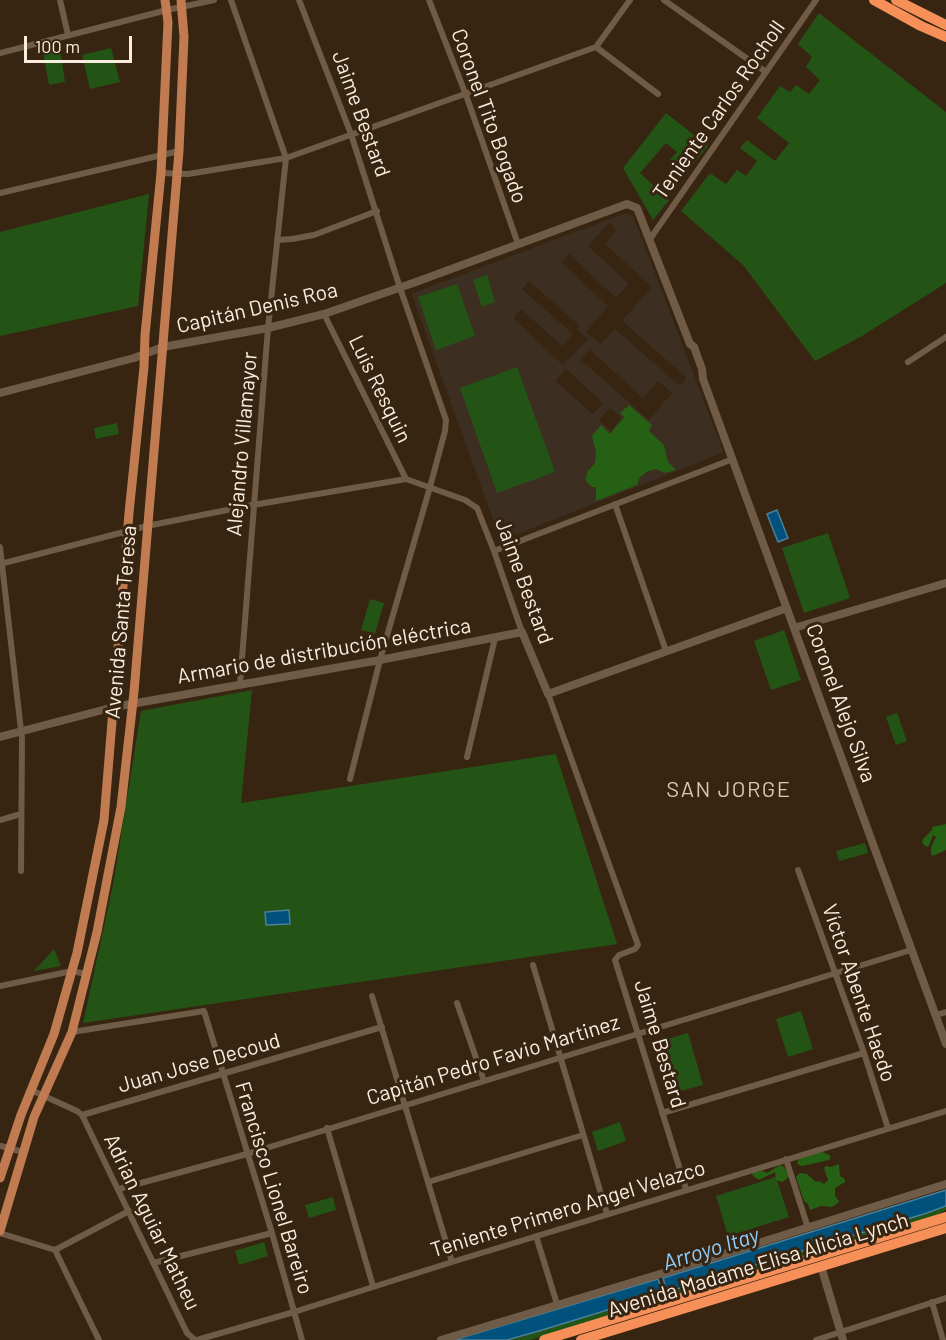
<!DOCTYPE html>
<html>
<head>
<meta charset="utf-8">
<style>
	body { margin:0 }
	#map { position:relative; width:946px; height:1340px; overflow:hidden; background:#372511; font-family:Barlow,sans-serif }
	canvas { display:block }
	.scale { position:absolute; left:24px; top:36px; width:108px; height:27px; box-sizing:border-box; border:3px solid #f9ede0; border-top:0; padding-left:8px; font-size:18px; line-height:21px; white-space:nowrap; color:#f9ede0; -webkit-text-stroke:4px #372511; paint-order:stroke }
</style>
</head>
<body>
<div id="map">
<canvas width="946" height="1340"></canvas>
<div class="scale">100 m</div>
</div>
<script>
const c = document.querySelector('canvas').getContext('2d');
c.lineJoin = 'round';
function paint(path, color) { c.fillStyle = color; c.fill(path, 'evenodd'); }
const toPath = rows => new Path2D(rows.map(r => 'M' + r).join(''));
function stroke(path, color, width, dash) { c.strokeStyle = color; c.lineWidth = width; c.lineCap = dash ? 'butt' : 'round'; c.setLineDash(dash || []); c.stroke(path); }
function write(font, color, halo, rows, align = 'center') {
  c.font = font + ' Barlow,sans-serif'; c.lineWidth = 6; c.setLineDash([]); c.textBaseline = 'middle'; c.strokeStyle = halo; c.fillStyle = color; for (const [text, x, y, turn = 0] of rows) {
    c.save(); c.translate(x, y); c.rotate((+turn || 0) * Math.PI / 180); c.textAlign = isNaN(turn) ? turn : align; if (halo) c.strokeText(text, 0, 0); c.fillText(text, 0, 0); c.restore();
  }
}
paint(toPath([
	[626,213,633,216,723,451,722,453,502,540,500,539,412,295,413,293],
	[609,223,616,230,605,244,652,287,622,321,687,378,680,386,615,329,601,344,586,332,608,306,561,262,569,254,616,298,629,284,588,246],
	[529,281,580,326,577,330,588,339,563,365,513,318,521,309,562,346,573,334,522,289],
	[590,350,643,398,658,381,672,393,649,420,581,360],
	[566,369,603,403,593,414,555,381],
	[610,408,621,418,611,431,599,420],
	[624,417,649,431,664,445,668,462,596,500,596,487,588,471,595,463,596,452]
]), '#3c2e21');
paint(toPath([
	[819,13,946,112,946,283,862,336,815,361,743,265,681,211,710,173,726,184,737,170,746,176,757,161,740,148,747,140,775,161,789,143,757,118,780,86,790,92,796,85,809,94,820,80,806,67,812,57,798,44],
	[111,48,120,82,90,89,82,55],
	[60,49,65,82,49,85,43,52],
	[666,113,708,146,685,174,670,160,677,152,666,143,640,173,669,200,653,220,623,168],
	[149,194,138,306,0,336,0,232],
	[487,275,495,302,482,307,473,280],
	[457,284,475,336,436,350,418,297],
	[517,367,555,472,497,493,460,388],
	[117,423,119,434,96,439,94,428],
	[828,533,850,598,804,613,782,548],
	[370,599,384,603,375,634,361,630],
	[784,630,801,680,771,690,754,641],
	[252,690,241,803,556,754,617,944,83,1023,113,885,141,711],
	[897,713,907,741,896,745,886,717],
	[865,843,868,853,839,861,836,851],
	[54,949,61,966,34,971],
	[801,1011,813,1049,788,1057,776,1019],
	[688,1033,703,1085,669,1094,654,1043],
	[620,1122,626,1141,598,1151,592,1132],
	[776,1177,789,1217,728,1236,716,1196],
	[333,1197,336,1210,309,1218,305,1205],
	[946,1207,946,1210,935,1216,530,1340,511,1340],
	[264,1242,268,1256,239,1265,235,1251]
]), '#235416');
paint(toPath([
	[629,405,652,425,649,431,664,445,668,462,676,470,665,473,656,469,647,472,640,477,637,485,596,501,596,487,592,487,585,480,588,471,595,463,596,452,592,436,601,425,610,434,624,417,620,413],
	[946,824,946,850,933,856,931,854,931,847,936,837,933,835,929,846,926,847,922,842,923,839,932,830,932,827],
	[820,1151,831,1156,829,1160,802,1166,797,1164,799,1158],
	[839,1164,840,1176,845,1179,845,1182,835,1188,835,1196,839,1201,838,1203,832,1207,821,1206,810,1210,808,1204,804,1201,796,1177,800,1173,807,1174,816,1182,819,1181,824,1184,828,1180,824,1168,826,1166,831,1167],
	[780,1165,784,1167,789,1175,788,1178,782,1182,776,1180,775,1172,759,1180,753,1176,752,1173,761,1170,767,1173]
]), '#256014');
const water = toPath([
	[777,510,788,538,778,542,767,514,777,510],
	[289,910,290,924,266,925,265,912,289,910],
	[946,1190,946,1206,927,1213,667,1292,663,1278,946,1190],
	[658,1279,663,1293,539,1331,507,1340,454,1340,658,1279]
]);
paint(water, '#00527d');
stroke(water, '#4b809b', 1.5);
stroke(toPath([
	[60,0,68,35],
	[231,0,286,158,268,328,240,684],
	[299,0,351,134,400,288,446,420,445,431,430,487,380,660,350,779],
	[429,0,466,95,518,244],
	[664,0,766,72],
	[596,47,658,94],
	[596,47,630,0],
	[0,53,167,10,214,0],
	[161,173,188,174,286,158,596,47],
	[0,193,179,151],
	[650,239,816,0],
	[277,240,292,239,314,235,377,211],
	[324,314,406,479],
	[908,362,946,337],
	[615,504,666,651],
	[0,547,22,739,21,871],
	[494,551,733,459],
	[0,564,147,526,247,506,406,479,465,500,477,508,494,551,522,632],
	[548,694,638,945,635,949,619,955,615,960,686,1189],
	[467,757,495,638],
	[0,820,21,814],
	[798,870,864,1053,888,1128],
	[533,965,607,1214],
	[0,986,72,971,86,974],
	[372,996,452,1262],
	[457,1003,484,1081],
	[936,1015,946,1012],
	[72,1032,204,1011,272,1233,302,1340],
	[31,1090,77,1111,82,1115,382,1027],
	[662,1113,864,1053],
	[82,1115,187,1333,195,1340],
	[327,1128,373,1286],
	[1,1146,23,1152],
	[786,1159,808,1228],
	[428,1182,583,1135],
	[119,1189,247,1154,911,950],
	[0,1233,55,1250,129,1211],
	[536,1236,557,1304],
	[55,1250,99,1340],
	[153,1263,272,1233],
	[932,1302,943,1340],
	[197,1340,294,1312,452,1262,946,1111],
	[816,1340,946,1298]
]), '#705c46', 6);
stroke(toPath([
	[0,393,134,358,163,347,268,328,324,314,416,282,627,204,637,208,690,344,694,347,702,369,703,379,946,1044],
	[794,628,946,583],
	[0,737,114,707,380,660,522,632,548,694,787,608],
	[821,1266,843,1340],
	[441,1340,660,1274,946,1184]
]), '#705c46', 8);
stroke(toPath([
	[0,1178,21,1115,54,1034,77,953,104,820,129,513,144,367,145,335,161,173,168,22,165,0],
	[0,1231,34,1117,72,1032,97,932,121,807,134,692,179,151,184,37,181,0]
]), '#c07b51', 9);
stroke(toPath([
	[874,0,921,26,946,37],
	[896,0,946,25],
	[544,1340,946,1217],
	[581,1340,946,1228]
]), '#f69058', 10);
write('21px', '#f9ede0', '#372511', [
	["Teniente Carlos Rocholl",719,110,-55],
	["Jaime Bestard",361,114,70],
	["Coronel Tito Bogado",489,116,70],
	["Capitán Denis Roa",257,308,-13],
	["Luis Resquin",380,389,64],
	["Alejandro Villamayor",242,444,-85],
	["Jaime Bestard",524,581,70],
	["Avenida Santa Teresa",121,622,-85],
	["Armario de distribución eléctrica",324,651,-10],
	["Coronel Alejo Silva",841,703,70],
	["Víctor Abente Haedo",859,993,71],
	["Jaime Bestard",660,1044,73],
	["Capitán Pedro Favio Martinez",493,1060,-17],
	["Juan Jose Decoud",199,1063,-16],
	["Francisco Lionel Bareiro",274,1188,73],
	["Teniente Primero Angel Velazco",568,1209,-17],
	["Adrian Aguiar Matheu",152,1222,64],
	["Avenida Madame Elisa Alicia Lynch",758,1265,-17]
]);
c.letterSpacing = '1.5px';
write('22px', '#dcc5ac', '#372511', [
	["SAN JORGE",729,790]
]);
c.letterSpacing = '0px';
write('italic 22px', '#90cefd', '#372511', [
	["Arroyo Itay",711,1249,-17]
]);
</script>
</body>
</html>
